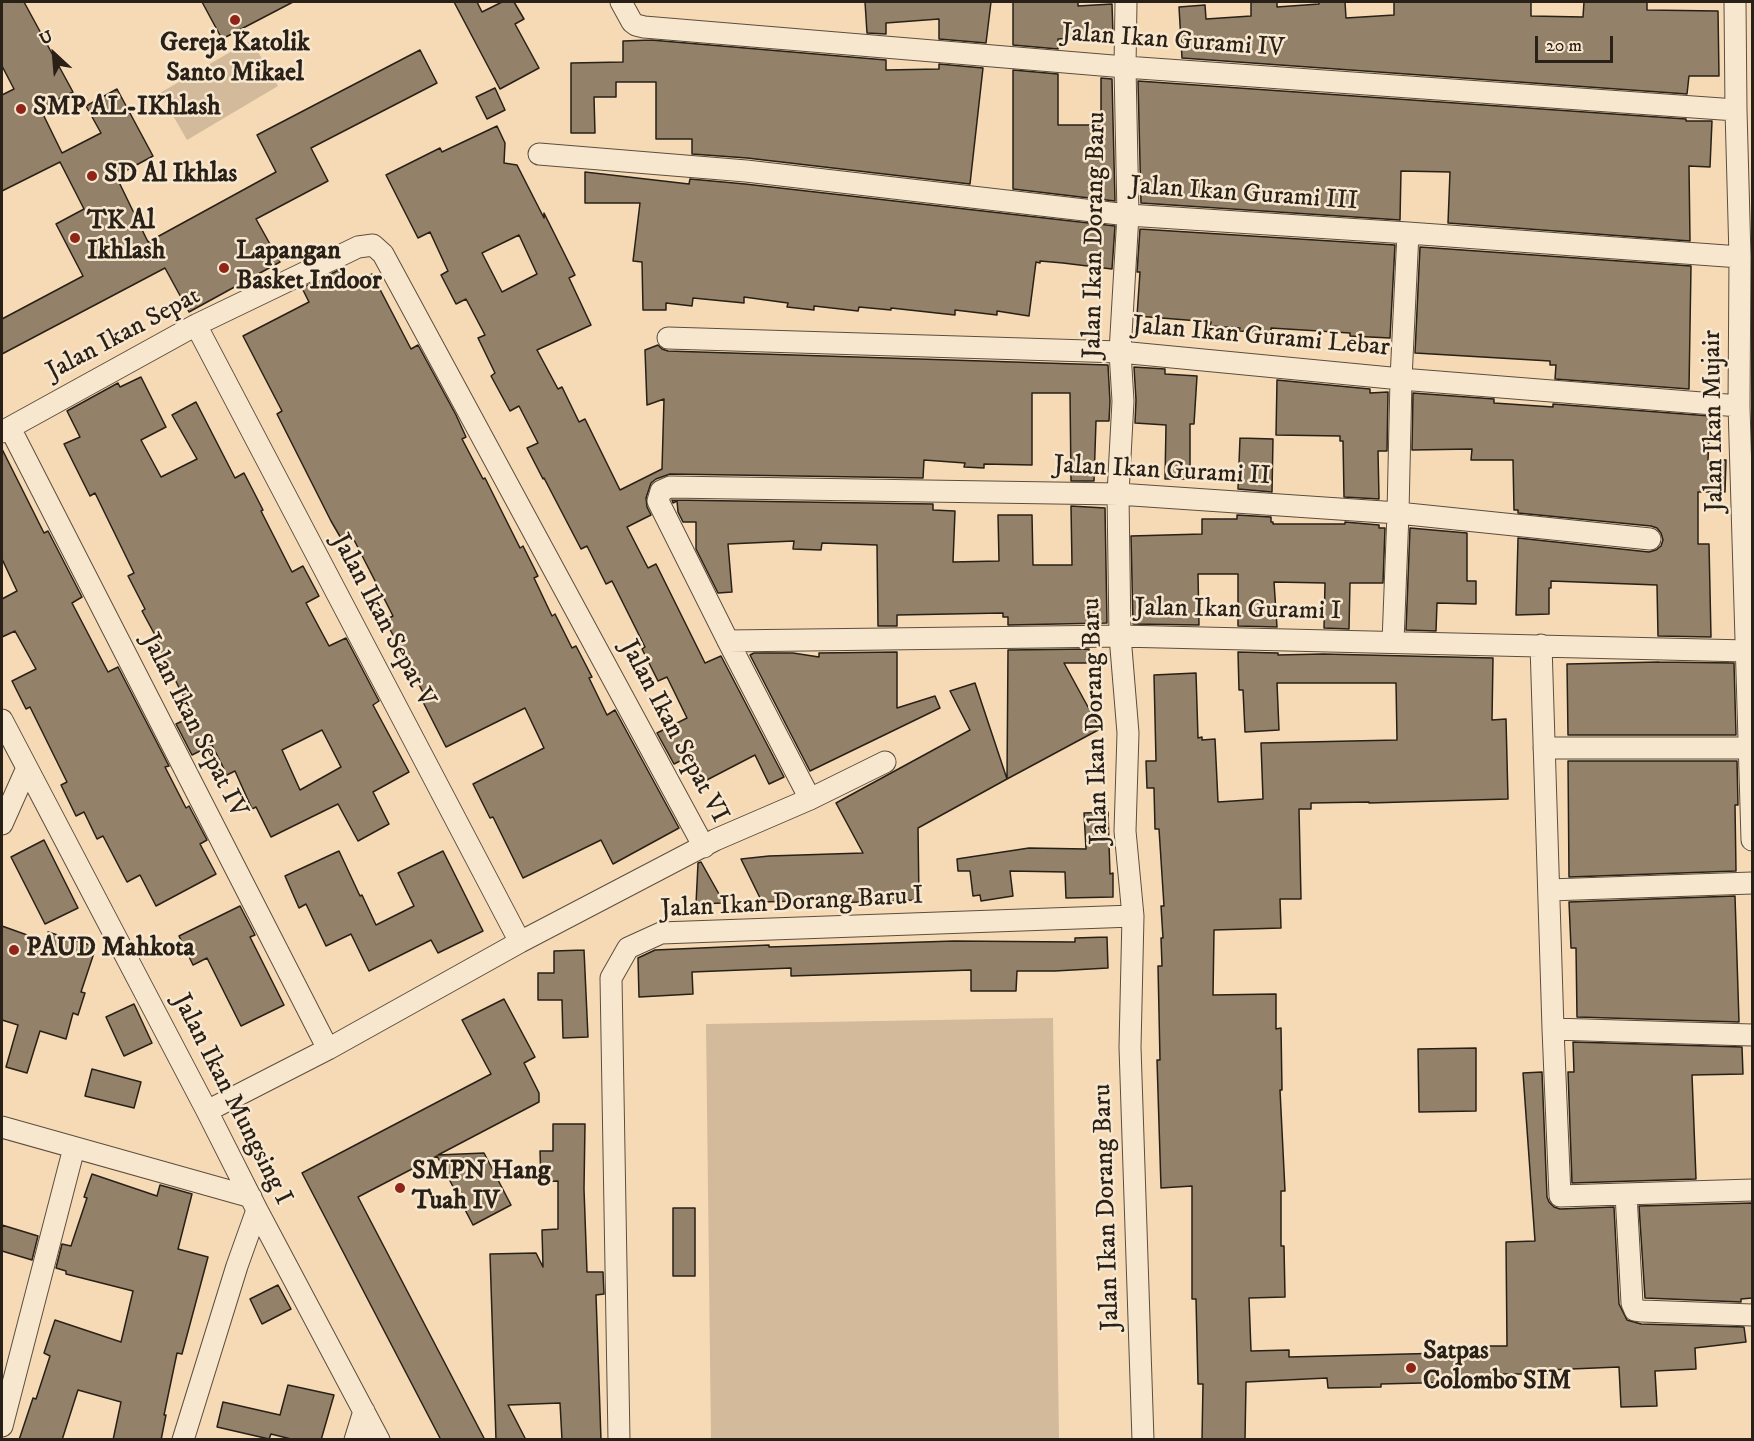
<!DOCTYPE html>
<html>
<head>
<meta charset="utf-8">
<style>
	body { margin:0 }
	#map { position:relative; width:1754px; height:1441px; overflow:hidden; background:#f5dab5; font-family:"IM FELL DW Pica",serif }
	canvas { display:block }
	.frame { position:absolute; inset:0; border:3px solid #292017; pointer-events:none }
	.north { position:absolute; left:24px; top:24px; width:60px; height:60px; -webkit-text-stroke:4px #f8e7cf; paint-order:stroke; rotate:334deg; font-size:16px; font-weight:700; line-height:24px; text-align:center; color:#292017 }
	.north::after { content:''; display:block; margin:auto; width:21px; height:27px; background:#292017; clip-path:polygon(50% 0,100% 100%,50% 72%,0 100%) }
	.scale { position:absolute; left:1535px; top:36px; width:78px; height:27px; box-sizing:border-box; border:3px solid #292017; border-top:0; padding-left:8px; font-size:18px; line-height:21px; white-space:nowrap; color:#292017; -webkit-text-stroke:4px #f8e7cf; paint-order:stroke }
</style>
</head>
<body>
<div id="map">
<canvas width="1754" height="1441"></canvas>
<div class="frame"></div>
<div class="north">U</div>
<div class="scale">20 m</div>
</div>
<script>
const c = document.querySelector('canvas').getContext('2d');
c.lineJoin = 'round';
function paint(path, color) { c.fillStyle = color; c.fill(path, 'evenodd'); }
const toPath = rows => new Path2D(rows.map(r => 'M' + r).join(''));
function stroke(path, color, width, dash) { c.strokeStyle = color; c.lineWidth = width; c.lineCap = dash ? 'butt' : 'round'; c.setLineDash(dash || []); c.stroke(path); }
function write(font, color, halo, rows, align = 'center') {
  c.font = font + ' "IM FELL DW Pica",serif'; c.lineWidth = 5; c.setLineDash([]); c.textBaseline = 'middle'; c.strokeStyle = halo; c.fillStyle = color; for (const [text, x, y, turn = 0] of rows) {
    c.save(); c.translate(x, y); c.rotate((+turn || 0) * Math.PI / 180); c.textAlign = isNaN(turn) ? turn : align; if (halo) c.strokeText(text, 0, 0); c.fillText(text, 0, 0); c.restore();
  }
}
paint(toPath([
	[251,40,278,86,187,140,160,93],
	[1053,1018,1059,1439,711,1439,706,1024]
]), '#d2ba9a');
const building = toPath([
	[2,2,24,2,73,92,40,108,62,153,101,133,86,106,117,89,153,156,116,176,148,242,276,172,257,135,420,50,437,83,311,148,328,181,256,219,280,262,189,312,165,268,2,354,2,319,83,276,56,224,84,209,60,162,2,191,2,95,14,89,2,66,2,2],
	[202,2,293,2,222,39,202,2],
	[454,2,477,2,482,12,502,2,514,2,524,19,515,24,539,68,500,89,454,2],
	[865,2,991,2,986,43,939,39,939,19,886,23,886,34,867,33,865,2],
	[1013,2,1078,2,1078,6,1112,4,1113,35,1058,39,1058,49,1013,45,1013,2],
	[1251,2,1277,2,1277,7,1319,4,1319,2,1345,2,1346,18,1394,15,1394,2,1531,2,1531,16,1583,17,1584,2,1647,2,1647,10,1718,11,1719,76,1689,76,1687,94,1182,58,1179,7,1205,5,1206,19,1251,16,1251,2],
	[651,40,886,60,886,70,939,69,939,64,983,68,970,184,747,158,692,154,692,139,656,139,656,82,616,82,616,97,594,97,595,133,571,133,571,63,623,62,623,41,651,40],
	[1013,70,1058,74,1058,125,1101,125,1101,78,1112,79,1115,201,1013,189,1013,70],
	[1138,81,1686,119,1686,121,1712,121,1710,167,1689,166,1690,241,1448,223,1450,172,1401,171,1400,220,1141,203,1138,81],
	[495,88,505,110,487,119,476,97,495,88],
	[497,126,505,143,504,163,517,165,544,218,544,213,575,275,569,278,591,325,537,350,558,389,562,387,579,422,585,419,620,490,662,469,664,399,647,405,645,350,658,345,662,349,668,351,1108,365,1110,401,1109,421,1096,421,1094,481,1071,481,1070,393,1032,393,1032,465,984,464,984,468,964,467,965,463,924,460,923,478,670,474,656,479,651,483,646,498,647,507,651,515,627,527,648,568,656,564,705,663,721,656,784,777,769,784,755,755,703,782,690,756,674,764,657,733,687,718,667,677,658,681,642,649,645,647,612,581,606,584,587,546,581,549,544,478,543,479,527,448,538,443,519,406,510,411,491,376,495,373,478,338,485,335,466,299,456,304,441,275,448,271,430,232,418,238,386,175,440,148,442,152,497,126],
	[519,235,537,274,502,292,482,253,519,235],
	[585,172,689,184,690,179,745,184,1115,226,1112,269,1063,263,1040,261,1040,263,1036,262,1029,316,997,311,997,315,955,310,955,315,891,308,891,310,859,307,858,311,814,306,814,310,787,307,788,303,744,297,744,303,693,298,692,306,666,303,666,310,643,310,642,262,633,261,640,203,585,203,585,172],
	[1140,229,1395,245,1390,338,1350,336,1350,333,1271,328,1271,333,1239,331,1240,328,1210,326,1211,322,1137,316,1140,272,1137,272,1140,229],
	[1420,247,1691,266,1689,389,1555,379,1556,365,1550,365,1550,361,1415,353,1420,247],
	[341,269,349,286,372,274,411,349,418,345,456,415,466,437,462,439,483,479,485,478,520,548,523,546,538,576,534,578,552,616,555,614,572,648,576,646,592,677,589,678,607,715,615,710,679,828,613,864,601,840,523,878,493,817,490,818,473,784,544,748,525,708,446,747,422,700,426,698,385,620,393,616,352,536,342,540,331,521,277,414,282,411,243,336,309,302,302,288,341,269],
	[1134,367,1165,369,1165,374,1197,376,1194,424,1190,424,1190,479,1165,479,1166,425,1135,423,1136,400,1134,367],
	[141,377,166,427,141,440,161,477,197,459,172,415,196,402,235,478,244,473,263,510,261,511,292,572,303,566,319,596,306,603,329,646,346,638,379,701,373,705,409,772,373,792,389,824,358,841,338,804,271,837,256,807,252,809,235,771,227,775,212,745,192,755,176,724,193,716,160,649,162,648,142,611,145,609,128,576,134,573,95,493,90,496,64,444,80,437,67,411,118,383,120,387,141,377],
	[322,730,341,767,300,790,282,750,322,730],
	[1277,380,1370,389,1370,393,1388,392,1387,451,1378,451,1379,499,1344,497,1343,441,1340,441,1340,436,1276,435,1277,380],
	[1413,393,1494,399,1494,403,1553,407,1553,404,1710,416,1708,460,1726,460,1725,492,1698,492,1698,544,1709,544,1711,637,1658,636,1657,585,1551,581,1551,588,1549,588,1549,614,1516,615,1518,538,1649,552,1656,550,1661,546,1663,540,1661,533,1657,528,1651,526,1518,513,1518,510,1514,510,1513,460,1471,460,1472,449,1412,450,1413,393],
	[1240,438,1273,439,1272,492,1238,489,1240,438],
	[2,449,44,533,48,531,82,597,72,603,108,672,118,667,169,766,165,767,186,808,189,806,207,840,200,844,216,874,156,906,140,875,127,882,103,836,97,839,84,812,76,816,61,785,67,782,30,707,26,709,12,681,36,669,15,631,2,637,2,599,17,591,2,559,2,449],
	[672,500,933,504,933,510,955,511,953,562,999,561,998,515,1032,515,1033,565,1072,565,1071,506,1105,508,1107,623,1008,625,1008,617,1003,617,1003,613,897,615,897,626,878,626,877,545,822,543,821,550,793,549,794,541,728,544,732,592,718,593,696,549,696,522,683,522,678,512,677,501,673,503,672,500],
	[1237,515,1271,517,1271,522,1273,522,1273,524,1345,524,1345,522,1379,525,1379,528,1385,528,1383,583,1350,583,1349,629,1324,628,1325,583,1274,582,1277,627,1238,626,1238,574,1198,574,1199,625,1133,624,1131,536,1202,534,1202,519,1237,519,1237,515],
	[1410,528,1467,533,1467,581,1476,581,1476,604,1437,603,1436,631,1406,630,1410,528],
	[1089,649,1089,663,1064,663,1100,729,1007,779,1008,650,1089,649],
	[897,652,897,708,935,696,940,708,810,771,750,655,754,653,793,653,819,657,819,653,897,652],
	[1238,652,1278,653,1278,655,1323,654,1493,658,1492,720,1506,719,1508,799,1369,803,1369,802,1311,803,1311,809,1299,809,1301,899,1280,899,1281,928,1214,930,1213,995,1276,994,1276,1029,1281,1028,1282,1090,1280,1090,1285,1191,1281,1191,1281,1246,1284,1246,1285,1297,1249,1298,1251,1351,1289,1350,1289,1357,1446,1353,1446,1346,1507,1346,1506,1242,1535,1241,1523,1073,1542,1072,1547,1197,1549,1202,1554,1207,1560,1209,1614,1207,1619,1304,1627,1320,1641,1324,1744,1327,1746,1342,1695,1348,1696,1369,1655,1371,1657,1406,1621,1407,1619,1367,1547,1370,1547,1374,1503,1374,1503,1381,1381,1384,1381,1387,1328,1388,1327,1378,1246,1382,1245,1440,1202,1440,1203,1384,1198,1384,1196,1299,1192,1299,1192,1186,1161,1188,1157,1060,1160,1060,1158,966,1162,966,1161,938,1163,938,1161,906,1164,906,1159,829,1155,829,1154,788,1147,788,1146,761,1156,761,1154,675,1196,673,1198,738,1202,737,1202,740,1215,739,1218,802,1263,799,1261,743,1397,740,1396,683,1277,683,1279,730,1245,732,1243,690,1239,690,1238,652],
	[1659,662,1734,663,1736,735,1568,735,1567,664,1659,662],
	[975,683,1007,779,918,828,919,900,829,903,829,900,762,902,741,859,769,856,863,853,836,803,970,730,950,691,975,683],
	[1568,761,1737,761,1738,805,1735,805,1736,871,1569,877,1568,761],
	[1108,812,1110,874,1113,873,1113,897,1066,898,1065,872,1010,871,1013,896,981,901,980,895,973,896,970,871,958,871,957,859,1029,848,1086,849,1084,813,1108,812],
	[44,840,78,908,45,924,11,857,44,840],
	[339,851,360,896,362,895,376,925,414,906,398,873,443,851,483,931,438,953,431,940,369,971,351,934,326,946,306,904,299,908,285,876,339,851],
	[701,862,724,903,696,904,698,863,701,862],
	[1735,896,1739,1022,1577,1017,1576,948,1571,948,1569,902,1735,896],
	[240,906,255,935,250,937,284,1005,241,1026,207,958,193,965,179,936,240,906],
	[2,926,55,945,48,932,96,947,81,992,85,993,78,1015,73,1013,66,1039,40,1031,27,1073,6,1067,18,1025,2,1020,2,926],
	[1107,937,1108,968,1055,971,1017,971,1016,991,971,991,971,970,791,976,791,968,692,972,693,994,639,997,638,958,655,950,769,945,769,947,954,941,1075,942,1075,938,1107,937],
	[584,950,588,1037,563,1038,562,1000,538,1000,538,973,554,973,554,951,584,950],
	[504,999,535,1057,524,1063,539,1093,539,1102,438,1155,484,1153,511,1205,473,1225,437,1156,358,1197,485,1440,441,1440,302,1173,491,1074,462,1020,504,999],
	[134,1004,152,1043,124,1056,106,1017,134,1004],
	[1573,1042,1742,1047,1743,1074,1692,1075,1696,1179,1572,1183,1568,1072,1574,1072,1573,1042],
	[1476,1048,1476,1111,1419,1112,1418,1049,1476,1048],
	[92,1069,141,1082,134,1108,85,1096,92,1069],
	[553,1124,585,1124,584,1189,587,1272,603,1272,604,1294,596,1295,601,1440,562,1440,560,1403,508,1405,526,1440,496,1440,490,1254,536,1253,543,1267,542,1230,558,1229,558,1181,541,1182,540,1151,553,1151,553,1124],
	[92,1174,157,1196,160,1185,192,1194,178,1249,208,1257,182,1354,177,1353,164,1415,166,1415,161,1440,113,1440,121,1402,78,1390,62,1440,19,1440,33,1398,36,1399,50,1356,44,1353,55,1320,121,1342,133,1291,66,1274,66,1271,56,1268,62,1244,71,1246,87,1198,84,1197,92,1174],
	[1752,1203,1752,1298,1741,1299,1741,1302,1645,1298,1639,1206,1752,1203],
	[673,1208,695,1208,695,1276,673,1276,673,1208],
	[2,1225,38,1236,32,1260,2,1251,2,1225],
	[278,1285,291,1309,262,1324,250,1299,278,1285],
	[288,1385,334,1395,321,1440,295,1440,271,1434,269,1439,217,1427,223,1402,280,1415,288,1385]
]);
paint(building, '#938169');
stroke(building, '#292017', 1.5);
const minor = toPath([
	[621,2,632,22,636,25,644,27,1125,67,1736,110],
	[1126,2,1125,67,1128,215,1120,352,1123,401,1118,494,1120,636,1128,733,1125,831,1133,916,1130,1047,1143,1440],
	[1735,2,1736,110,1740,257,1739,406,1752,840],
	[539,154,746,171,1128,215,1408,233,1740,257],
	[196,325,520,942],
	[668,338,1120,352,1401,379,1739,406],
	[10,428,328,1049],
	[2,432,196,325,358,247,373,245,383,254,704,847],
	[728,641,1120,636,1747,651],
	[1393,642,1398,513,1401,379,1408,233],
	[1541,645,1553,1029,1560,1196,1752,1190],
	[2,720,207,1111,257,1210,379,1440],
	[1544,748,1750,748],
	[810,799,728,641,658,501,661,491,670,487,1118,494,1398,513,1650,539],
	[2,824,27,768],
	[1549,890,1752,883],
	[1553,1029,1752,1035],
	[207,1111,328,1049,520,942,715,840,810,799,885,762],
	[2,1127,251,1197],
	[1626,1194,1632,1303,1635,1310,1642,1311,1752,1315],
	[2,1426,74,1148],
	[183,1440,237,1266,257,1210],
	[355,1440,364,1411],
	[619,1440,611,978,628,948,661,933,1133,916]
]);
stroke(minor, '#5c4e3e', 23);
stroke(minor, '#f8e7cf', 21);
for (const [x, y, r, color] of [
	[235,20,6,"#8f2418"],
	[21,109,6,"#8f2418"],
	[92,176,6,"#8f2418"],
	[75,238,6,"#8f2418"],
	[224,268,6,"#8f2418"],
	[14,950,6,"#8f2418"],
	[400,1188,6,"#8f2418"],
	[1411,1368,6,"#8f2418"]
]) { const dot = new Path2D(); dot.arc(x, y, r, 0, 2 * Math.PI); c.fillStyle = color; c.fill(dot); stroke(dot, '#f8e7cf', 2); }
write('26px', '#292017', '#f8e7cf', [
	["Jalan Ikan Gurami IV",1173,42,4],
	["Jalan Ikan Gurami III",1244,195,4],
	["Jalan Ikan Dorang Baru",1096,235,-89],
	["Jalan Ikan Sepat",124,335,-28],
	["Jalan Ikan Gurami Lebar",1261,338,5],
	["Jalan Ikan Mujair",1715,421,-91],
	["Jalan Ikan Gurami II",1162,472,3],
	["Jalan Ikan Gurami I",1238,611,1],
	["Jalan Ikan Sepat V",382,621,62],
	["Jalan Ikan Dorang Baru",1097,721,-92],
	["Jalan Ikan Sepat IV",193,726,63],
	["Jalan Ikan Sepat VI",673,732,62],
	["Jalan Ikan Dorang Baru I",792,904,-3],
	["Jalan Ikan Mungsing I",231,1100,63],
	["Jalan Ikan Dorang Baru",1108,1207,-92]
]);
write('bold 26px', '#292017', '#f8e7cf', [
	["Gereja Katolik",235,45,"center"],
	["Santo Mikael",235,75,"center"],
	["SMP AL-IKhlash",33,109],
	["SD Al Ikhlas",104,176],
	["TK Al",87,223],
	["Ikhlash",87,253],
	["Lapangan",236,253],
	["Basket Indoor",236,283],
	["PAUD Mahkota",26,950],
	["SMPN Hang",412,1173],
	["Tuah IV",412,1203],
	["Satpas",1423,1353],
	["Colombo SIM",1423,1383]
], 'left');
</script>
</body>
</html>
